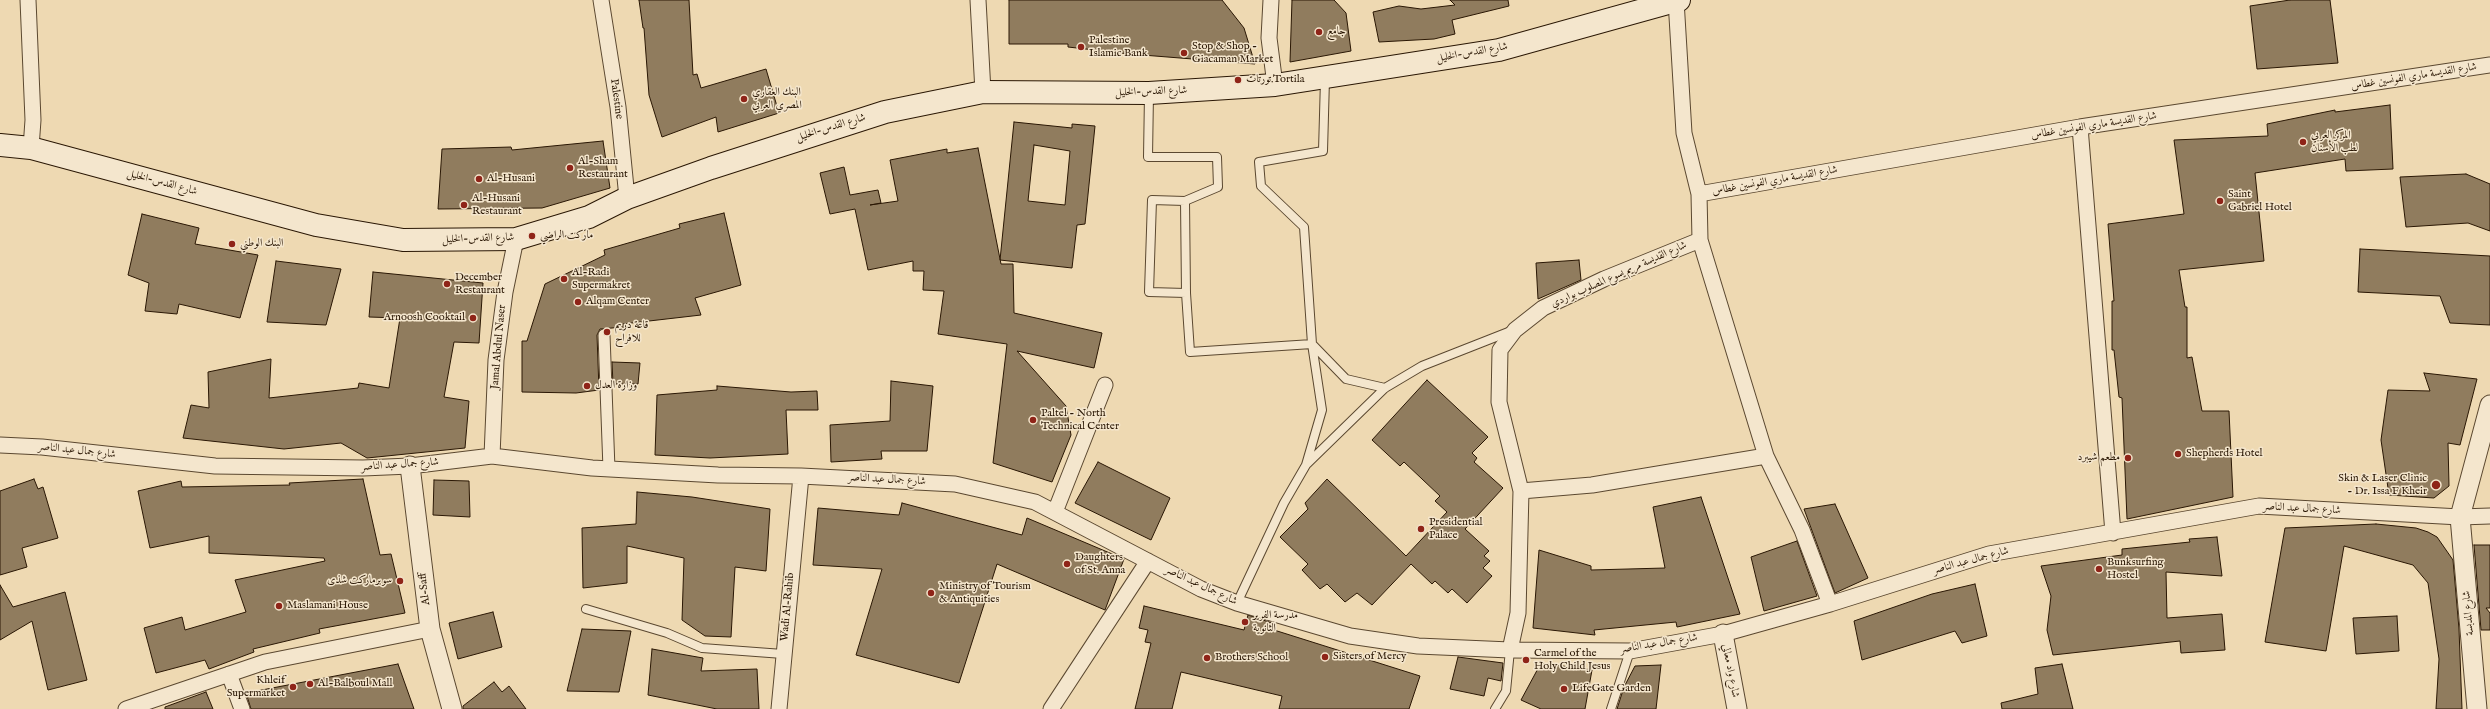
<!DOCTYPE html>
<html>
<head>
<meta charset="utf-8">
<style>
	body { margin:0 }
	canvas { display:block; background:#eed9b2 }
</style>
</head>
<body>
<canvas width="2490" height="709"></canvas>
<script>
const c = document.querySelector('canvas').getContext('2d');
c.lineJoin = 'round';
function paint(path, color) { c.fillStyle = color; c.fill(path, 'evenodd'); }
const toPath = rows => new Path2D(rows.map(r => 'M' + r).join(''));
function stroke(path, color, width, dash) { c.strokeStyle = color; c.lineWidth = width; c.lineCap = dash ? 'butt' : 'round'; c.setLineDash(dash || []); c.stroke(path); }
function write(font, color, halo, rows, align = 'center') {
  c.font = font + ' "IM FELL English",Amiri,serif'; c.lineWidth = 3; c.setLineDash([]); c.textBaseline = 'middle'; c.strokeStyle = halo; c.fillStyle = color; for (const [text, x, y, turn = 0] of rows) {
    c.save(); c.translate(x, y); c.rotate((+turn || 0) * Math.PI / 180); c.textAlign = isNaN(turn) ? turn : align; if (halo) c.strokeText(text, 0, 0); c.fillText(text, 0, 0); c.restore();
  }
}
const building = toPath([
	[639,0,689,0,693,75,697,74,701,88,766,69,779,113,718,132,716,117,662,137,649,95,644,28,643,28,639,0],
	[1009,0,1222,0,1244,28,1255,64,1130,54,1068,47,1068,44,1009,44,1009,0],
	[1292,0,1334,0,1346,13,1351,51,1290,62,1292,0],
	[1450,0,1508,0,1509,6,1452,20,1455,34,1434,39,1379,42,1373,12,1399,6,1421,9,1455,5,1450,0],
	[2290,0,2330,0,2338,63,2257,69,2250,6,2290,0],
	[2390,105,2393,169,2346,171,2345,159,2255,173,2264,261,2179,270,2185,307,2187,307,2187,358,2192,357,2202,411,2229,411,2233,497,2127,519,2122,398,2119,397,2114,350,2112,350,2112,301,2114,301,2108,224,2184,214,2174,140,2268,136,2267,124,2335,110,2335,112,2390,105],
	[1014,122,1072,128,1072,124,1095,126,1085,224,1077,225,1072,268,1000,260,1014,122],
	[1034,145,1070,151,1065,205,1028,201,1034,145],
	[603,141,610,188,542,208,438,209,442,149,511,147,512,150,603,141],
	[978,148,1001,264,1013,264,1014,313,1102,333,1094,368,1017,351,1066,406,1071,435,1052,482,993,463,1007,344,938,334,944,291,923,290,924,271,913,271,913,261,868,270,855,209,830,214,820,173,844,167,850,195,878,190,881,203,870,205,898,201,890,160,947,149,947,153,978,148],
	[2466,174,2490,184,2490,231,2468,223,2406,227,2400,177,2466,174],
	[724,213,741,285,695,298,701,315,623,324,624,327,600,329,597,335,599,390,576,393,522,392,522,341,527,341,545,284,605,255,604,250,680,228,679,224,724,213],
	[142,214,199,228,195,244,258,255,240,318,179,304,177,314,145,311,149,283,128,275,142,214],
	[2360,249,2490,256,2490,325,2450,323,2440,296,2358,292,2360,249],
	[1579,260,1581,280,1538,299,1536,263,1579,260],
	[276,261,341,269,326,325,267,322,276,261],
	[373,272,483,283,479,343,454,342,444,397,469,401,465,448,367,458,341,443,284,449,183,438,191,405,209,408,208,372,271,359,269,398,358,388,359,383,389,388,400,318,369,317,373,272],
	[612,362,640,363,638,384,613,384,612,362],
	[2424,373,2477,379,2460,445,2448,443,2449,486,2434,498,2389,495,2381,440,2388,390,2430,391,2424,373],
	[1427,380,1488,437,1472,453,1477,458,1474,462,1503,488,1465,529,1489,551,1484,556,1490,561,1483,568,1492,576,1467,603,1452,589,1448,593,1435,581,1432,584,1411,564,1372,605,1357,593,1345,602,1327,584,1320,589,1302,570,1308,564,1280,537,1308,509,1305,503,1327,479,1406,556,1447,512,1435,501,1440,496,1404,462,1400,466,1372,440,1427,380],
	[891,381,933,386,927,451,881,451,882,459,831,462,830,425,890,421,891,381],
	[717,386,791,392,817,391,818,410,786,410,788,454,710,458,655,455,657,395,717,390,717,386],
	[1098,462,1170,498,1151,540,1075,503,1098,462],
	[34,479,38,489,43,487,58,538,22,548,27,567,0,575,0,491,34,479],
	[363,479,380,555,391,554,405,613,319,629,320,633,253,649,254,652,209,669,205,660,156,673,144,628,182,617,185,630,246,612,235,580,325,561,324,558,209,553,209,536,150,548,138,491,181,481,182,487,290,485,289,483,363,479],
	[434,480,469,481,470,517,433,515,434,480],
	[637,492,692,497,770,509,766,571,735,567,731,637,705,636,682,620,684,558,627,546,627,583,583,588,582,528,636,524,637,492],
	[1701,497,1740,614,1677,627,1676,622,1594,630,1595,635,1533,628,1539,550,1591,566,1591,570,1665,568,1653,507,1701,497],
	[902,503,1022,535,1027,518,1124,559,1105,610,997,564,959,683,856,655,882,569,813,565,818,508,899,515,902,503],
	[1835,504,1868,578,1835,593,1804,509,1835,504],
	[2376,524,2416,528,2428,532,2437,537,2453,560,2459,629,2462,709,2436,709,2439,659,2428,583,2413,565,2344,546,2326,651,2265,642,2285,528,2376,524],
	[2217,537,2222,576,2166,572,2167,618,2222,614,2225,650,2181,653,2180,641,2053,655,2047,630,2051,596,2041,566,2122,555,2122,549,2190,542,2189,539,2217,537],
	[1797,541,1817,596,1764,611,1751,557,1797,541],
	[2474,545,2490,545,2490,608,2486,608,2490,613,2490,630,2481,630,2474,545],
	[1975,584,1987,636,1962,643,1955,631,1862,660,1854,621,1932,594,1975,584],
	[0,585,13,607,65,592,87,680,48,690,32,621,0,640,0,585],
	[1144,606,1244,630,1248,615,1275,624,1274,630,1420,676,1409,709,1279,709,1282,696,1181,672,1172,709,1135,709,1151,643,1145,642,1148,630,1139,628,1144,606],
	[493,612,502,647,458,659,449,623,493,612],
	[2397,616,2399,651,2356,654,2353,618,2397,616],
	[582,629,631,631,619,692,567,691,582,629],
	[652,649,703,658,701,671,757,669,759,709,717,709,648,695,652,649],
	[1458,657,1503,663,1501,681,1488,678,1484,696,1450,689,1458,657],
	[1541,663,1592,670,1585,709,1541,709,1521,700,1541,663],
	[398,664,414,709,251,709,246,693,398,664],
	[2062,664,2073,709,2002,709,2001,703,2038,694,2035,668,2062,664],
	[1661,665,1656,709,1617,709,1624,687,1635,666,1661,665],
	[494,682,502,692,509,686,526,709,463,709,463,706,494,682],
	[206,692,213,709,165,709,165,707,206,692]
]);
paint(building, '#907c5e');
stroke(building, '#2a1704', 1);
const service = toPath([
	[1149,94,1148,157,1217,157,1218,187,1185,201,1152,200,1149,292,1186,293],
	[1185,201,1186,293,1190,352,1312,344,1304,227,1261,186,1259,162,1323,151,1325,79],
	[1312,344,1346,379,1385,388],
	[1307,464,1385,388,1422,366,1511,331],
	[1237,603,1284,503,1306,465,1322,410,1312,344],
	[586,609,667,633,702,648,783,654],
	[1495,709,1506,691,1510,650],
	[1611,709,1630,651]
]);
const pedestrian = toPath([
	[604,335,609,469]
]);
const minor = toPath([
	[28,0,33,120,31,148],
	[601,0,618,107,627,198],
	[978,0,983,92],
	[1271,0,1269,38,1275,85],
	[1676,0,1684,133,1699,194,1700,240,1766,456,1802,530,1830,604],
	[2080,127,2113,533],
	[1699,194,2080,127,2490,65],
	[0,445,42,447,215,466,363,468,410,466,492,456,592,468,718,475,801,476,779,709],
	[492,456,496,360,505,292,516,239],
	[801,476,955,484,1035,502,1201,589,1237,603,1350,636,1418,646,1510,650,1630,651,1723,634,1830,604,1989,554,2259,506,2460,517,2490,516],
	[1521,491,1592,485,1766,456],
	[1055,512,1105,385],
	[1510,650,1518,613,1521,491,1499,402,1500,350,1515,330,1543,308,1604,279,1700,240],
	[229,674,242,709],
	[126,709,265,662,430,629],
	[1051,709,1148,561]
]);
const tertiary = toPath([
	[410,466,430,629,452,709],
	[1723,634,1737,709],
	[2477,709,2460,517,2490,405]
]);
const secondary = toPath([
	[0,145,31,148,316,225,403,240,516,239,589,217,627,198,711,168,885,112,983,92,1149,93,1275,85,1499,50,1679,0]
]);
stroke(service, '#5b4830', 10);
stroke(pedestrian, '#5b4830', 13);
stroke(minor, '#5b4830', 17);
stroke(tertiary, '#5b4830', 21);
stroke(secondary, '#2a1704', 24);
stroke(service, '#f4e6cd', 8);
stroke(pedestrian, '#f4e6cd', 11);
stroke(minor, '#f4e6cd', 15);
stroke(tertiary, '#f4e6cd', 19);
stroke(secondary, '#f4e6cd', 22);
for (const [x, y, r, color] of [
	[1319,32,4,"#8f2418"],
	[1081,47,4,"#8f2418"],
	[1184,53,4,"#8f2418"],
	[1238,80,4,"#8f2418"],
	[744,99,4,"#8f2418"],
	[2303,142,4,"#8f2418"],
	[570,168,4,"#8f2418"],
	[479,179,4,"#8f2418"],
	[2220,201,4,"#8f2418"],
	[464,205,4,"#8f2418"],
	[532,236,4,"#8f2418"],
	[232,244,4,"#8f2418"],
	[564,279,4,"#8f2418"],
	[447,284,4,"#8f2418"],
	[578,302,4,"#8f2418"],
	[473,318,4,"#8f2418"],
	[607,332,4,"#8f2418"],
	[587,386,4,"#8f2418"],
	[1033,420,4,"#8f2418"],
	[2178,454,4,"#8f2418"],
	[2128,458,4,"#8f2418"],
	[2436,485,5,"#8f2418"],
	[1421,529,4,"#8f2418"],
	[1067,564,4,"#8f2418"],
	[2099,569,4,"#8f2418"],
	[400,581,4,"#8f2418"],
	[931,593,4,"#8f2418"],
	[279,606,4,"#8f2418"],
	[1245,622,4,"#8f2418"],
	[1325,657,4,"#8f2418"],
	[1207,658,4,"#8f2418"],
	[1526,660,4,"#8f2418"],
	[310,684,4,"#8f2418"],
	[293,687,4,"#8f2418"],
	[1564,689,4,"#8f2418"]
]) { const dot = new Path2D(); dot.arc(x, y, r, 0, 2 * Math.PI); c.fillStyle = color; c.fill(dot); stroke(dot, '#f4e6cd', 1.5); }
write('11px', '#2a1704', '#f4e6cd', [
	["جامع",1327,32],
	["Palestine",1089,41],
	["Islamic Bank",1089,54],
	["Stop & Shop -",1192,47],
	["Giacaman Market",1192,60],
	["تورتات.Tortila",1246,80],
	["البنك العقاري",752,93],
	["المصري العربي",752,106],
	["المركز العربي",2311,136],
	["لطب الأسنان",2311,149],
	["Al-Sham",578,162],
	["Restaurant",578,175],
	["Al-Husani",487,179],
	["Saint",2228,195],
	["Gabriel Hotel",2228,208],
	["Al-Husani",472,199],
	["Restaurant",472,212],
	["ماركت الراضي",540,236],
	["البنك الوطني",240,244],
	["Al-Radi",572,273],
	["Supermakret",572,286],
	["December",455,278],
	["Restaurant",455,291],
	["Alqam Center",586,302],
	["Arnoosh Cooktail",465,318,"right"],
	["قاعة دريم",615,326],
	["للافراح",615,339],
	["وزارة العدل",595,386],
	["Paltel - North",1041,414],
	["Technical Center",1041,427],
	["Shepherds Hotel",2186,454],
	["مطعم شيبرد",2120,458,"right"],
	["Skin & Laser Clinic",2427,479,"right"],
	["- Dr. Issa F Kheir",2427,492,"right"],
	["Presidential",1429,523],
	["Palace",1429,536],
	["Daughters",1075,558],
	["of St. Anna",1075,571],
	["Bunksurfing",2107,563],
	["Hostel",2107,576],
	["سوبرماركت شذى",392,581,"right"],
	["Ministry of Tourism",939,587],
	["& Antiquities",939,600],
	["Maslamani House",287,606],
	["مدرسة الفرير",1253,616],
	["الثانوية",1253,629],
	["Carmel of the",1534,654],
	["Holy Child Jesus",1534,667],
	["Sisters of Mercy",1333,657],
	["Brothers School",1215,658],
	["Khleif",285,681,"right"],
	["Supermarket",285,694,"right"],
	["Al-Balboul Mall",318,684],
	["LifeGate Garden",1572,689]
], 'left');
write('11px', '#2a1704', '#f4e6cd', [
	["شارع القدس-الخليل",1472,53,-10],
	["شارع القديسة ماري الفونسين غطاس",2414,77,-9],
	["شارع القدس-الخليل",1151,92,-2],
	["Palestine",616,99,82],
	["شارع القديسة ماري الفونسين غطاس",2094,126,-9],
	["شارع القدس-الخليل",831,128,-17],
	["شارع القديسة ماري الفونسين غطاس",1775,181,-10],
	["شارع القدس-الخليل",162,183,15],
	["شارع القدس-الخليل",478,239,-2],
	["شارع القديسة مريم يسوع المصلوب بواردي",1619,275,-24],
	["Jamal Abdul Naser",499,347,-85],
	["شارع جمال عبد الناصر",77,451,6],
	["شارع جمال عبد الناصر",400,465,-4],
	["شارع جمال عبد الناصر",887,480,3],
	["شارع جمال عبد الناصر",2302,509,3],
	["شارع جمال عبد الناصر",1971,561,-15],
	["شارع جمال عبد الناصر",1201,586,25],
	["Al-Saff",425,589,-97],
	["Wadi Al-Rahib",788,607,-85],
	["شارع المدبسة",2469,613,-95],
	["شارع جمال عبد الناصر",1659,644,-9],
	["شارع واد معالي",1730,671,79]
]);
</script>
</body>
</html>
